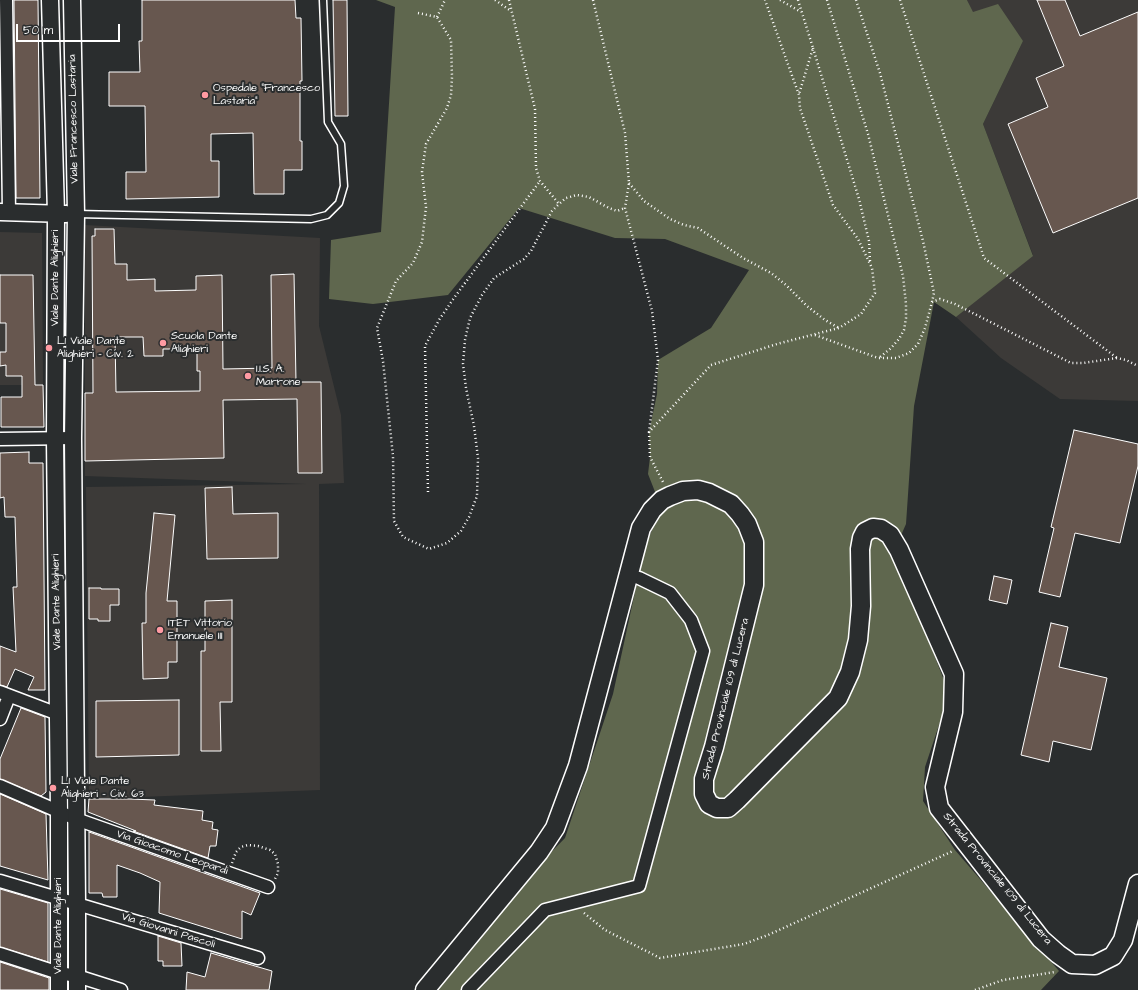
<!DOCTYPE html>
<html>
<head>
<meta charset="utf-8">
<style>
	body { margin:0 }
	#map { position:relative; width:1138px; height:990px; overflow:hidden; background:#2a2d2e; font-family:"Architects Daughter",sans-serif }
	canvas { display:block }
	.scale { position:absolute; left:16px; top:24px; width:104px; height:18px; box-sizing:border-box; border:2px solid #fff; border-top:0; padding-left:5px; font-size:12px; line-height:14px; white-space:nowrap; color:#fff; -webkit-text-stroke:3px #2a2d2e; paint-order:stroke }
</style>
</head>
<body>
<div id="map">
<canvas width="1138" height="990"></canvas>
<div class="scale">50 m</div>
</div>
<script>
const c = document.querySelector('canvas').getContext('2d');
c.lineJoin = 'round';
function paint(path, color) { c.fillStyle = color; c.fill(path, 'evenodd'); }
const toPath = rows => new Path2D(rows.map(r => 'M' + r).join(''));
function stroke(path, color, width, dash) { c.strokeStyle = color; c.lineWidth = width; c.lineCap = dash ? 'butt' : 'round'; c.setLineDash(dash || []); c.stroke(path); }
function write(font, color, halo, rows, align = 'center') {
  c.font = font + ' "Architects Daughter",sans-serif'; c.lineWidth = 4; c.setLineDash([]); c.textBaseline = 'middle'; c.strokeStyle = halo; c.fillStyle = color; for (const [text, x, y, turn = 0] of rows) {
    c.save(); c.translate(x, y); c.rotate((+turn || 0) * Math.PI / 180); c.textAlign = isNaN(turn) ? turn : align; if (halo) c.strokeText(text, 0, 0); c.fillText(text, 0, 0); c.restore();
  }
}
paint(toPath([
	[967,0,1138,0,1138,401,1060,399,1001,358,956,317,1033,255,983,124,1023,41,972,13],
	[85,225,320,238,319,326,341,415,344,483,319,484,320,790,89,799,86,487,306,484,85,476],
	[0,232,42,233,43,385,0,385]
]), '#3c3a38');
paint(toPath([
	[376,0,967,0,973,12,998,4,1023,41,983,124,1033,256,956,317,934,302,914,406,906,524,892,556,931,647,944,680,945,707,925,767,923,801,955,850,1059,971,1041,990,434,990,521,883,565,838,613,694,644,550,661,507,648,474,650,457,649,432,657,394,658,360,711,328,749,270,665,239,615,238,519,208,448,295,373,304,329,299,331,240,381,232,395,7]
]), '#5f674e');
const building = toPath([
	[14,0,38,0,40,198,16,198,14,0],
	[142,0,295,0,296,18,301,18,302,81,300,81,300,141,302,141,302,170,284,170,284,194,254,194,253,133,211,134,211,161,219,161,219,197,126,199,126,172,146,172,145,106,109,106,109,72,140,72,139,41,142,41,142,0],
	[333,0,347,0,348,116,335,116,333,0],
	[1037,0,1065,0,1080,36,1138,12,1138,198,1053,233,1008,124,1048,107,1036,78,1064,66,1037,0],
	[95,229,114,229,115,264,127,264,127,280,155,279,155,291,196,290,196,276,222,275,223,369,272,368,271,275,294,274,296,382,321,382,322,473,298,473,297,399,223,400,224,458,85,461,85,393,93,393,92,236,95,236,95,229],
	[115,337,143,337,144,356,163,356,163,349,197,349,197,371,200,371,200,391,116,392,115,337],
	[0,275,33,275,35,385,43,385,44,427,1,427,1,397,22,397,22,376,6,376,6,365,0,366,0,352,6,352,6,323,0,323,0,275],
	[1074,430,1138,444,1138,466,1120,543,1075,533,1060,597,1039,592,1054,528,1051,527,1074,430],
	[29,452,29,463,43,463,45,690,28,690,34,677,15,669,7,687,0,685,0,646,16,652,13,587,17,587,15,517,5,517,4,497,0,498,0,453,29,452],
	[232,487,233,514,278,513,278,558,207,559,205,488,232,487],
	[154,513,175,515,167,601,177,601,177,662,168,662,168,678,143,679,142,623,146,623,146,593,154,513],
	[994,576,1012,580,1007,604,989,600,994,576],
	[89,588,101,588,101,589,119,589,119,605,110,605,110,621,98,621,98,619,89,619,89,588],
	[232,600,232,702,220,702,221,751,201,751,201,651,205,651,205,601,232,600],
	[1051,623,1068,627,1059,667,1107,678,1091,750,1053,741,1049,762,1021,755,1051,623],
	[179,700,179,755,96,757,96,701,179,700],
	[21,708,45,717,46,792,41,796,0,779,0,759,21,708],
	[0,794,46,814,48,880,0,866,0,794],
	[89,799,130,799,155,800,154,805,203,811,202,820,213,822,212,829,218,830,216,846,210,846,208,858,133,831,136,831,88,812,89,799],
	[89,832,260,893,251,915,242,911,242,939,159,913,160,882,140,873,117,865,117,897,103,897,102,893,89,893,89,832],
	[0,889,48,903,48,962,0,947,0,889],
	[158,936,181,943,182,966,163,966,163,961,158,961,158,936],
	[211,953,272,971,269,990,186,990,187,972,205,977,211,953],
	[0,962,49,978,49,990,0,990,0,962]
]);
paint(building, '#67574f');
stroke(building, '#fff', 1);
const service = toPath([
	[76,214,311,219,327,215,339,203,344,186,341,144,328,122,323,0]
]);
const minor = toPath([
	[6,0,9,212],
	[0,439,73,438],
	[0,692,58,714],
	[0,719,9,696],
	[0,786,76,819,268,887],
	[0,881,258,958],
	[0,954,59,973,77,976,121,990],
	[468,990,545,910,639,886,703,651,691,620,670,593,639,578,628,575]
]);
const tertiary = toPath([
	[50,0,56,213,55,439,59,812,59,990],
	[72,0,76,214,73,438,77,904,77,990],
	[0,212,66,214]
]);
const secondary = toPath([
	[425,990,539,852,555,828,578,766,641,528,652,510,662,500,670,496,683,491,698,490,709,493,731,504,740,514,747,524,754,542,754,585,714,747,704,779,704,794,709,804,717,808,728,808,737,800,838,698,850,672,858,640,861,606,860,549,862,538,865,532,873,528,881,529,890,535,899,550,954,674,953,712,935,787,939,808,1041,939,1058,954,1072,964,1095,965,1113,956,1123,940,1138,884]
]);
stroke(service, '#fff', 9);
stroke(minor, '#fff', 15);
stroke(tertiary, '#fff', 19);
stroke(secondary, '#fff', 21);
stroke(toPath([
	[495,0,511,11],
	[509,0,535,109,536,168,540,181,559,204,566,198,577,195,589,197,609,208,617,211,625,208],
	[593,0,625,133,629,183,625,208,652,311,658,360,649,432,711,365,777,344,839,328,861,314,875,293,872,268,858,239,833,205,800,108,799,95,765,0],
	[780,0,801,12],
	[798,0,813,48,799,94],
	[827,0,868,134,903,276,906,304,906,318,904,330,899,339,891,348,879,358],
	[856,0,880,73,923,241,934,293,932,302],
	[900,0,984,258,1117,358],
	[418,13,437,17,451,40,452,77,451,95,447,108,426,144,422,172,426,207,422,242,413,263,396,281,377,328,383,361,393,456,394,521,403,537,429,549,447,543,461,531,469,517,477,496,478,458,474,426,466,388,463,364,465,340,470,318,482,295,494,278,524,259,531,251,552,211,559,204],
	[437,17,445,0],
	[813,48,859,199,869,241,870,261],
	[629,183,644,201,670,219,684,225,698,228,743,258,771,273,786,285,807,306,825,320,839,328],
	[815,335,878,358,896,358,909,353,918,344,925,328,932,302,940,299,955,304,1071,363,1083,363,1117,358,1126,360,1138,366],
	[649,432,650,457,663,482],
	[428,492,425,346,439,320,454,298,540,181],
	[232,863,236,852,241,847,248,845,258,846,270,850,275,854,278,864,278,873,275,879],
	[584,913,605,930,660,958,744,944,768,935,953,851],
	[975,990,1003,980,1055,972]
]), '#fff', 2.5, [1, 3]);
stroke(service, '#2a2d2e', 6);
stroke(minor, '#2a2d2e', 12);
stroke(tertiary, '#2a2d2e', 16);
stroke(secondary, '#2a2d2e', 18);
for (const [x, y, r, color] of [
	[205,95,4,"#ff9aa2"],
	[163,343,4,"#ff9aa2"],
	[49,348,4,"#ff9aa2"],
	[248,376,4,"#ff9aa2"],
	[160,630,4,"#ff9aa2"],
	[53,788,4,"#ff9aa2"]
]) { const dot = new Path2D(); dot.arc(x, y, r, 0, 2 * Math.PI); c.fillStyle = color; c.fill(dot); stroke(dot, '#2a2d2e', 1.5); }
write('11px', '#fff', '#2a2d2e', [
	["Ospedale \"Francesco",213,89],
	["Lastaria\"",213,102],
	["Scuola Dante",171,337],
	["Alighieri",171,350],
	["L1 Viale Dante",57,342],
	["Alighieri - Civ. 2",57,355],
	["I.I.S. A.",256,370],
	["Marrone",256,383],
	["ITET Vittorio",168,624],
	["Emanuele III",168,637],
	["L1 Viale Dante",61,782],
	["Alighieri - Civ. 63",61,795]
], 'left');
write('11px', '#fff', '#2a2d2e', [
	["Viale Francesco Lastaria",74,119,-91],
	["Viale Dante Alighieri",56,278,-90],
	["Viale Dante Alighieri",57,602,-91],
	["Strada Provinciale 109 di Lucera",726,699,-76],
	["Via Gioacomo Leopardi",172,853,19],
	["Strada Provinciale 109 di Lucera",997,879,51],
	["Viale Dante Alighieri",59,926,-90],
	["Via Giovanni Pascoli",168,931,17]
]);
</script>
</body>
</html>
